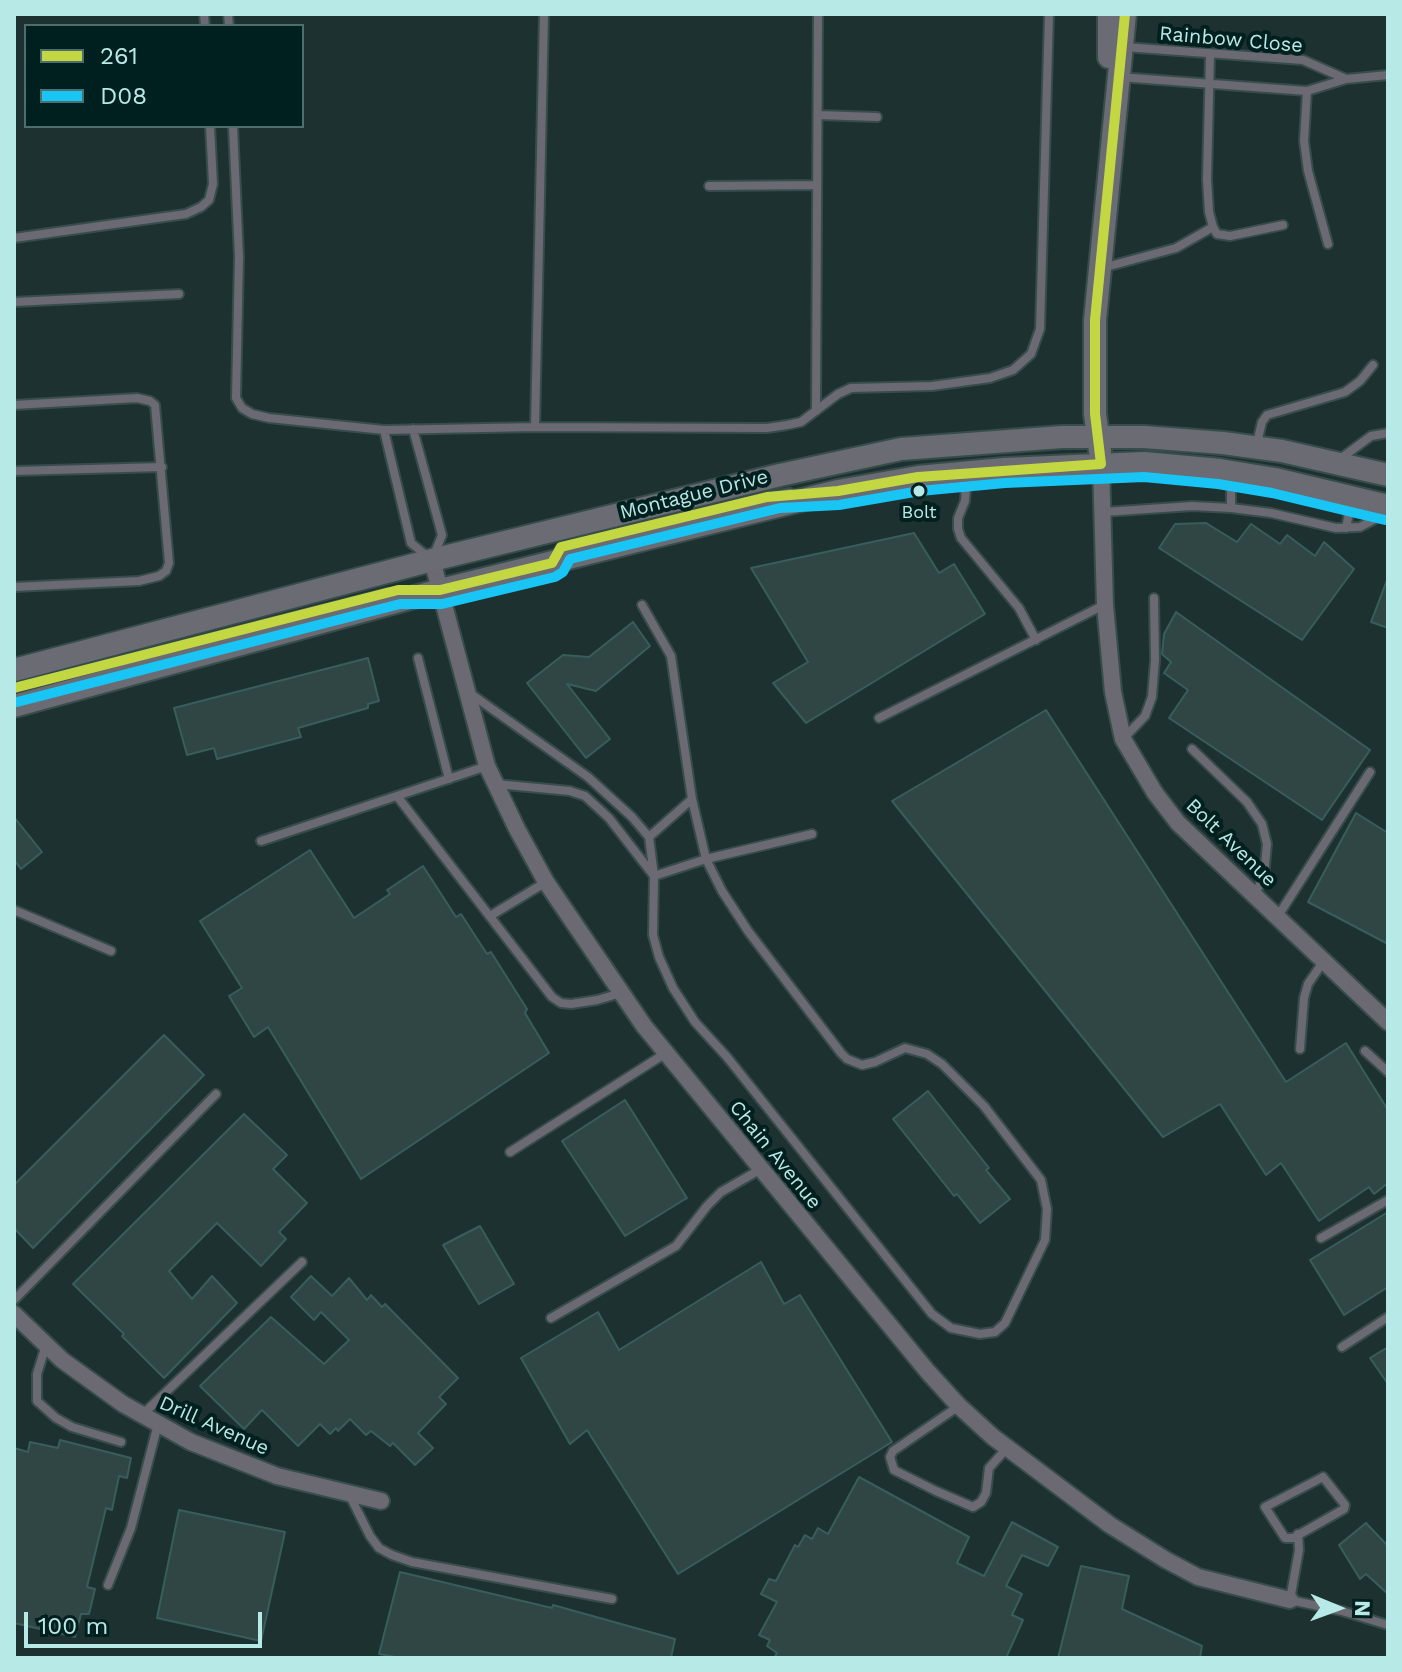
<!DOCTYPE html>
<html>
<head>
<meta charset="utf-8">
<style>
	body { margin:0 }
	#map { position:relative; width:1402px; height:1672px; overflow:hidden; background:#1d3130; font-family:"Work Sans",sans-serif }
	canvas { display:block }
	.frame { position:absolute; inset:0; border:16px solid #b7e9e6; pointer-events:none }
	.legend { position:absolute; left:24px; top:24px; width:280px; height:104px; box-sizing:border-box; background:#00201f; border:2px solid #49706f; margin:0; padding:10px 14px; list-style:none; font-size:24px; color:#b7e9e6 }
	.legend li { display:flex; align-items:center; gap:16px; height:40px }
	.legend b { width:40px; border:2px solid #49706f }
	.north { position:absolute; left:1298px; top:1568px; width:80px; height:80px; -webkit-text-stroke:6px #00201f; paint-order:stroke; rotate:91deg; font-size:22px; font-weight:700; line-height:32px; text-align:center; color:#b7e9e6 }
	.north::after { content:''; display:block; margin:auto; width:28px; height:36px; background:#b7e9e6; clip-path:polygon(50% 0,100% 100%,50% 72%,0 100%) }
	.scale { position:absolute; left:24px; top:1612px; width:238px; height:36px; box-sizing:border-box; border:4px solid #b7e9e6; border-top:0; padding-left:10px; font-size:24px; line-height:28px; white-space:nowrap; color:#b7e9e6; -webkit-text-stroke:6px #00201f; paint-order:stroke }
</style>
</head>
<body>
<div id="map">
<canvas width="1402" height="1672"></canvas>
<div class="frame"></div>
<ul class="legend">
<li><b style="height:10px;background:#c3d742"></b>261</li>
<li><b style="height:10px;background:#18c5f4"></b>D08</li>
</ul>
<div class="north">N</div>
<div class="scale">100 m</div>
</div>
<script>
const c = document.querySelector('canvas').getContext('2d');
c.lineJoin = 'round';
function paint(path, color) { c.fillStyle = color; c.fill(path, 'evenodd'); }
const toPath = rows => new Path2D(rows.map(r => 'M' + r).join(''));
function stroke(path, color, width, dash) { c.strokeStyle = color; c.lineWidth = width; c.lineCap = dash ? 'butt' : 'round'; c.setLineDash(dash || []); c.stroke(path); }
function write(font, color, halo, rows, align = 'center') {
  c.font = font + ' "Work Sans",sans-serif'; c.lineWidth = 8; c.setLineDash([]); c.textBaseline = 'middle'; c.strokeStyle = halo; c.fillStyle = color; for (const [text, x, y, turn = 0] of rows) {
    c.save(); c.translate(x, y); c.rotate((+turn || 0) * Math.PI / 180); c.textAlign = isNaN(turn) ? turn : align; if (halo) c.strokeText(text, 0, 0); c.fillText(text, 0, 0); c.restore();
  }
}
const building = toPath([
	[1206,523,1237,542,1251,524,1280,544,1287,535,1315,556,1324,542,1354,569,1302,640,1159,548,1175,524,1206,523],
	[914,533,939,573,954,564,985,614,806,723,773,683,808,662,751,568,914,533],
	[1387,580,1388,580,1388,628,1371,622,1387,580],
	[1176,612,1370,750,1322,820,1169,718,1188,690,1164,673,1171,662,1162,654,1164,634,1176,612],
	[633,622,650,646,596,691,567,684,610,739,586,758,527,683,563,655,589,657,633,622],
	[368,658,379,701,368,704,368,708,298,728,301,737,217,759,214,748,187,755,174,708,368,658],
	[1046,710,1286,1082,1346,1043,1388,1110,1388,1183,1374,1194,1369,1187,1319,1221,1281,1163,1266,1175,1220,1104,1163,1137,892,801,1046,710],
	[1356,813,1388,833,1388,944,1308,902,1356,813],
	[14,817,42,852,21,869,14,860,14,817],
	[310,850,354,918,390,894,387,890,423,866,456,917,461,914,487,954,491,952,527,1009,525,1013,549,1053,361,1179,268,1027,254,1037,229,996,242,988,200,921,310,850],
	[164,1035,204,1075,33,1248,14,1228,14,1185,164,1035],
	[928,1091,989,1168,986,1170,1010,1199,980,1223,957,1194,954,1196,893,1119,928,1091],
	[625,1100,687,1198,625,1236,562,1141,625,1100],
	[244,1114,287,1155,273,1169,307,1203,279,1232,286,1239,261,1266,217,1223,169,1271,192,1299,212,1276,237,1303,164,1378,122,1336,124,1334,73,1284,244,1114],
	[1388,1212,1388,1287,1344,1315,1310,1260,1388,1212],
	[480,1226,514,1284,479,1304,443,1245,480,1226],
	[761,1262,784,1304,800,1295,892,1442,678,1574,587,1430,570,1444,521,1358,598,1312,619,1350,761,1262],
	[311,1276,332,1296,349,1278,367,1300,371,1295,382,1307,385,1304,458,1378,439,1397,446,1404,418,1433,433,1448,415,1465,393,1443,390,1446,371,1431,366,1435,350,1419,338,1431,336,1428,330,1434,320,1424,298,1446,262,1410,244,1429,200,1386,271,1317,324,1364,349,1340,321,1312,314,1320,291,1297,311,1276],
	[1388,1347,1388,1384,1370,1358,1388,1347],
	[60,1440,131,1458,127,1478,119,1476,112,1510,106,1508,87,1587,95,1589,89,1614,81,1614,75,1637,14,1623,14,1448,28,1452,30,1442,58,1448,60,1440],
	[859,1477,969,1537,957,1563,984,1576,1012,1522,1058,1547,1048,1566,1022,1555,1006,1586,1022,1594,1012,1615,1023,1620,1006,1658,774,1658,777,1653,767,1646,770,1640,759,1635,777,1602,761,1594,769,1579,776,1581,795,1545,798,1547,805,1535,812,1539,818,1528,828,1534,859,1477],
	[179,1510,285,1532,261,1641,157,1618,179,1510],
	[1366,1523,1388,1546,1388,1594,1366,1574,1360,1579,1339,1545,1366,1523],
	[1081,1566,1129,1576,1122,1609,1202,1646,1200,1658,1058,1658,1081,1566],
	[400,1572,552,1608,553,1605,675,1639,671,1658,401,1658,379,1654,400,1572]
]);
paint(building, '#2f4644');
stroke(building, '#385e5c', 2);
const service = toPath([
	[204,14,205,26],
	[228,14,229,26],
	[1124,47,1303,60,1346,79],
	[1210,54,1207,179,1209,212,1213,227,1217,234,1230,236,1283,225],
	[1119,77,1307,91,1346,79,1388,75],
	[1307,91,1304,141,1308,171,1328,244],
	[818,115,877,117],
	[233,126,239,257,236,398,242,408,252,414,269,418,384,430,535,427,767,428,787,425,801,422,838,394,851,388,932,386,990,378,1013,370,1031,354,1040,329,1049,14],
	[709,186,816,185],
	[14,238,186,214,201,207,209,200,213,184,210,126],
	[1102,268,1176,248,1213,227],
	[14,302,179,294],
	[14,405,137,398,150,401,155,405,169,563,166,571,159,576,139,581,14,587],
	[816,411,818,14],
	[535,427,544,14],
	[384,430,411,543,432,560,442,535,413,429],
	[1256,447,1262,422,1267,415,1345,392,1360,381,1373,365],
	[1340,459,1371,436,1388,433],
	[14,471,162,467],
	[967,473,965,501,958,518,958,529,961,538,1019,608,1036,640],
	[1231,508,1231,472],
	[1104,512,1192,506,1231,508,1271,513,1336,528,1360,527,1388,512],
	[1346,528,1352,498],
	[555,558,561,547,767,497,790,493],
	[642,605,671,656,692,799,649,837],
	[418,658,449,779],
	[14,688,387,593],
	[471,694,588,777,632,817,649,837,654,876,653,935,659,957,673,988,695,1022,727,1057,932,1314,951,1328,980,1334,995,1332,1005,1323,1045,1240,1047,1209,1041,1180,984,1106,942,1064,927,1054,905,1048,875,1062,862,1065,847,1059,841,1053,748,931,722,891,706,859,692,799],
	[879,718,1104,605],
	[1123,739,1145,716,1152,697,1155,660,1154,598],
	[1192,749,1247,802,1262,824,1267,844,1264,876,1255,894],
	[496,784,570,791,585,796,609,818,654,876,706,859,812,834],
	[397,796,552,997,561,1003,571,1004,597,1000,621,993],
	[261,841,487,766],
	[14,910,111,951],
	[490,916,546,882],
	[1278,916,1370,772],
	[1300,1049,1304,998,1308,984,1323,962],
	[1365,1051,1388,1072],
	[510,1152,666,1053],
	[1321,1238,1388,1200],
	[14,1300,216,1094],
	[551,1318,676,1246,707,1206,721,1192,761,1169],
	[46,1345,37,1374,37,1401,56,1418,72,1427,121,1442],
	[1342,1347,1388,1317],
	[959,1406,893,1451,890,1457,894,1470,936,1491,973,1507,981,1502,986,1493,989,1468,1007,1448],
	[142,1415,302,1262],
	[1323,1477,1345,1505,1344,1509,1293,1538,1285,1538,1265,1507,1323,1477],
	[350,1496,370,1536,379,1548,392,1555,412,1562,612,1599],
	[1298,1534,1299,1550,1290,1600,1342,1611,1388,1625],
	[108,1585,131,1528,158,1424]
]);
const minor = toPath([
	[1101,464,1105,605,1113,692,1123,739,1155,793,1178,823,1388,1022],
	[432,560,487,766,517,829,546,882,644,1026,928,1372,959,1406,993,1437,1110,1525,1166,1560,1198,1577,1290,1600],
	[14,1314,62,1360,123,1404,191,1442,277,1476,381,1501]
]);
const secondary = toPath([
	[1109,14,1109,57],
	[1100,451,1095,414,1095,320,1125,14],
	[14,670,432,560,780,475,901,449,1062,437,1144,437,1223,443,1282,451,1388,475],
	[14,706,440,590,838,491,918,477,1004,469,1144,463,1220,470,1275,479,1388,506]
]);
stroke(service, '#374d4b', 12);
stroke(minor, '#374d4b', 20);
stroke(secondary, '#374d4b', 26);
stroke(service, '#6b6971', 8);
stroke(minor, '#6b6971', 16);
stroke(secondary, '#6a6b73', 22);
stroke(toPath([
	[14,688,398,590,440,590,552,563,561,547,767,497,838,491,918,477,1101,464,1095,414,1095,320,1125,14]
]), '#c3d742', 10);
stroke(toPath([
	[17,702,400,604,442,604,555,577,563,572,570,559,780,508,839,505,920,491,1005,483,1144,477,1218,484,1272,493,1385,520]
]), '#18c5f4', 10);
for (const [x, y, r, color] of [
	[919,491,7,"#b7e9e6"]
]) { const dot = new Path2D(); dot.arc(x, y, r, 0, 2 * Math.PI); c.fillStyle = color; c.fill(dot); stroke(dot, '#00201f', 3); }
write('18px', '#b7e9e6', '#00201f', [
	["Bolt",919,513]
]);
write('20px', '#b7e9e6', '#00201f', [
	["Rainbow Close",1231,40,5],
	["Montague Drive",694,495,-14],
	["Bolt Avenue",1231,843,44],
	["Chain Avenue",775,1155,51],
	["Drill Avenue",214,1426,24]
]);
</script>
</body>
</html>
